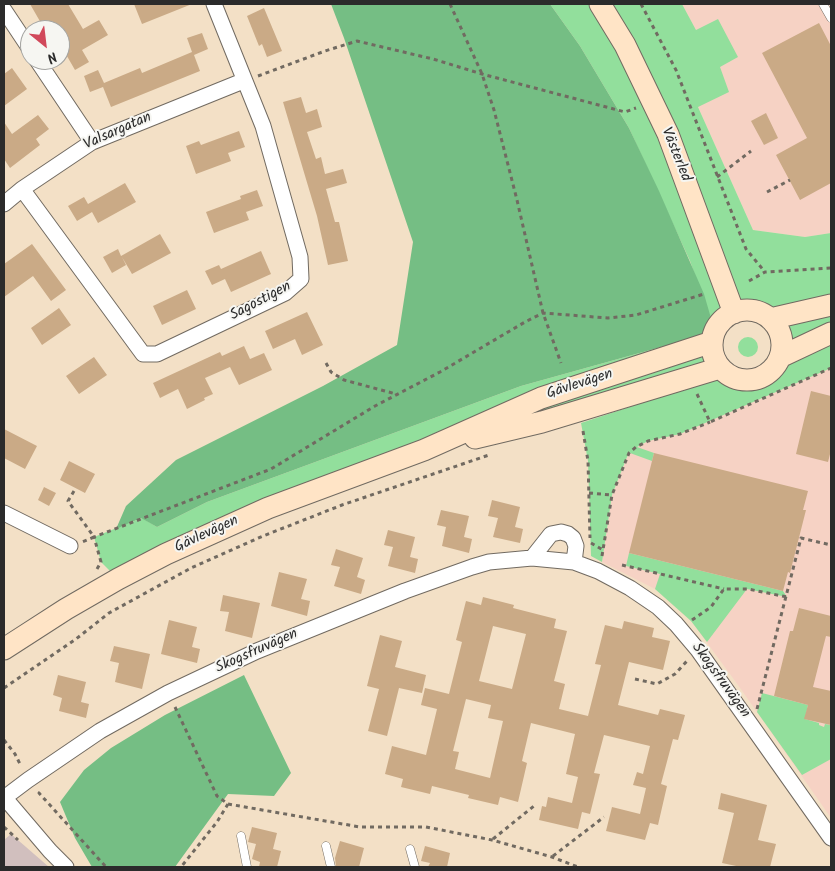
<!DOCTYPE html>
<html>
<head>
<meta charset="utf-8">
<style>
	body { margin:0 }
	#map { position:relative; width:835px; height:871px; overflow:hidden; background:#f3e0c6; font-family:Kalam,sans-serif }
	canvas { display:block }
	.frame { position:absolute; inset:0; border:5px solid #2b2b2b; pointer-events:none }
	.north { position:absolute; left:20px; top:20px; width:50px; height:50px; box-sizing:border-box; background:#f6f6f2; border:1px solid #a5a5a2; border-radius:50%; rotate:151deg; font-size:14px; font-weight:700; line-height:20px; text-align:center; color:#2b2b2b }
	.north::after { content:''; display:block; margin:auto; width:18px; height:22px; background:#d1495b; clip-path:polygon(50% 0,100% 100%,50% 72%,0 100%) }
</style>
</head>
<body>
<div id="map">
<canvas width="835" height="871"></canvas>
<div class="frame"></div>
<div class="north">N</div>
</div>
<script>
const c = document.querySelector('canvas').getContext('2d');
c.lineJoin = 'round';
function paint(path, color) { c.fillStyle = color; c.fill(path, 'evenodd'); }
const toPath = rows => new Path2D(rows.map(r => 'M' + r).join(''));
function stroke(path, color, width, dash) { c.strokeStyle = color; c.lineWidth = width; c.lineCap = dash ? 'butt' : 'round'; c.setLineDash(dash || []); c.stroke(path); }
function write(font, color, halo, rows, align = 'center') {
  c.font = font + ' Kalam,sans-serif'; c.lineWidth = 4; c.setLineDash([]); c.textBaseline = 'middle'; c.strokeStyle = halo; c.fillStyle = color; for (const [text, x, y, turn = 0] of rows) {
    c.save(); c.translate(x, y); c.rotate((+turn || 0) * Math.PI / 180); c.textAlign = isNaN(turn) ? turn : align; if (halo) c.strokeText(text, 0, 0); c.fillText(text, 0, 0); c.restore();
  }
}
paint(toPath([
	[682,4,831,4,831,233,805,237,753,230,698,107,696,30],
	[831,368,831,818,738,685,691,621,655,589,602,562,612,495,627,457,636,447,648,441,680,434]
]), '#f6d2c4');
paint(toPath([
	[11,834,49,867,4,867,4,840]
]), '#d1bfbe');
paint(toPath([
	[550,4,682,4,696,30,718,19,738,57,720,67,729,92,698,107,753,230,805,237,831,233,831,368,680,434,648,441,637,447,654,453,652,461,630,453,627,457,612,495,602,562,591,556,588,461,581,423,684,389,424,450,118,579,101,562,94,537,142,518,157,527,207,502,521,386,715,332,690,261,629,128,580,46],
	[743,310,753,311,762,314,777,327,781,336,782,348,780,357,773,369,763,377,753,380,741,380,730,376,720,368,715,360,713,351,715,332,719,325,726,318],
	'738 347a10 10 0 1 1 20 0a10 10 0 1 1-20 0Z',
	[629,553,783,591,787,597,747,589,707,642,691,621,655,589,660,574,626,566],
	[762,693,808,705,805,719,819,723,819,725,824,727,825,724,831,725,831,759,802,775,757,712]
]), '#92df9c');
paint(toPath([
	[331,4,550,4,580,46,629,128,659,191,704,294,715,332,521,386,207,502,157,527,141,518,116,529,126,506,176,460,323,386,397,345,413,242,344,38],
	[244,675,291,773,274,796,228,794,175,867,92,867,75,838,60,802,84,770,111,748,165,715]
]), '#75be84');
paint(toPath([
	[30,4,68,4,83,29,99,20,108,35,82,50,89,62,75,70,60,44,60,30,45,30],
	[134,4,192,4,142,24],
	[264,8,282,51,267,57,262,44,259,46,247,16],
	[819,23,831,46,831,183,800,200,776,155,807,138,762,53],
	[202,33,208,49,194,55,200,71,111,107,103,87,90,92,84,76,98,70,104,83,140,68,142,73,192,52,187,38],
	[12,68,27,89,4,106,4,74],
	[301,97,306,113,317,109,322,127,307,132,316,159,321,157,325,174,343,169,347,183,326,189,335,222,339,222,348,261,328,265,317,216,283,102],
	[766,113,778,138,764,145,751,121],
	[38,115,49,129,36,139,40,145,10,168,4,159,4,122,12,134],
	[239,131,245,147,228,153,231,161,196,174,186,146,199,141,201,145],
	[125,183,136,202,98,223,92,212,77,221,68,206,84,197,88,204],
	[257,190,263,206,246,212,249,220,214,233,206,212,241,199,240,196],
	[160,234,171,253,132,274,122,257,126,265,112,273,103,257,118,249,121,256],
	[32,244,66,290,51,301,33,276,4,297,4,264],
	[261,251,271,274,231,292,225,279,212,285,205,271,219,265,221,269],
	[187,290,196,309,162,325,153,306],
	[59,308,71,325,42,345,31,328],
	[307,312,323,345,302,355,295,339,273,349,265,331],
	[244,346,250,359,264,353,272,370,239,385,230,367,205,378,213,394,204,398,205,400,187,409,178,389,160,398,153,383,220,352,222,356],
	[94,357,107,375,79,394,66,376],
	[811,391,831,396,831,450,828,462,796,454],
	[4,429,37,446,25,469,4,458],
	[654,453,808,491,803,510,806,510,790,573,788,572,783,591,629,553],
	[69,461,95,474,85,493,60,480],
	[44,487,56,493,49,506,38,500],
	[492,500,520,507,515,527,523,529,520,543,493,537,498,518,488,516],
	[441,510,469,516,464,537,472,539,469,553,442,546,446,527,437,525],
	[388,530,415,537,410,557,418,559,415,573,388,566,393,547,384,545],
	[336,549,363,558,357,577,365,580,361,594,334,586,340,567,331,565],
	[279,572,307,579,301,599,310,601,307,616,271,606],
	[223,595,260,603,252,638,225,631,229,612,220,611],
	[483,597,514,605,513,608,556,619,554,628,567,631,554,681,565,684,559,709,588,716,601,665,595,664,605,625,622,629,624,621,654,628,652,637,670,641,663,670,629,662,618,705,658,715,660,709,685,715,678,740,673,739,661,784,667,786,658,825,650,823,645,840,606,831,612,807,640,814,646,788,633,785,637,772,643,774,650,746,604,735,594,773,600,774,590,814,582,812,578,829,539,820,542,806,546,807,548,797,572,803,578,777,566,774,575,734,531,723,522,761,527,763,518,802,500,797,498,805,468,798,469,795,432,786,430,794,401,787,403,779,385,774,392,746,426,755,437,709,421,705,425,688,449,694,462,642,456,640,466,601,481,605],
	[493,626,526,634,512,689,479,681],
	[466,699,491,705,488,718,503,721,490,778,455,769,459,752,453,751],
	[799,608,831,616,831,637,826,636,813,687,831,691,831,725,804,719,808,705,774,696,790,631,793,631],
	[169,620,197,627,192,647,200,649,197,663,161,654],
	[380,635,402,641,395,667,426,675,422,693,399,688,387,736,368,731,379,689,367,686],
	[114,646,150,654,142,689,115,682,119,663,110,661],
	[58,675,86,682,81,702,89,704,86,718,59,711,62,698,53,695],
	[721,793,767,805,758,840,776,844,770,867,741,867,722,863,734,813,718,809],
	[252,827,277,833,273,849,281,851,277,867,259,867,260,862,252,859,256,844,248,842],
	[340,841,364,848,359,867,336,867,335,858],
	[425,846,450,853,447,867,428,867,430,863,421,861]
]), '#caaa86');
const lane = toPath([
	[823,4,831,18],
	[241,836,247,867],
	[326,846,331,867],
	[410,849,415,867]
]);
const street = toPath([
	[4,10,30,49],
	[37,60,92,142],
	[22,189,143,354,157,354,285,293,301,279,300,257,263,126,214,4],
	[4,204,22,189,92,142,243,81],
	[4,513,70,546],
	[532,558,551,534,561,532,568,534,573,538,576,546,574,562],
	[4,797,50,851,66,867],
	[4,798,28,780,100,731,168,693,257,651,405,591,472,567,489,562,532,558,574,562,598,571,630,588,658,607,676,624,698,650,831,838]
]);
const secondary = toPath([
	[600,4,625,45,668,134,734,313],
	'712 345a35 35 0 1 1 70 0a35 35 0 1 1-70 0Z',
	[770,319,831,305],
	[780,357,831,333],
	[475,438,542,422,720,368],
	[4,649,66,609,118,579,166,554,268,508,424,450,541,398,712,342]
]);
stroke(lane, '#716a61', 9);
stroke(street, '#716a61', 17);
stroke(secondary, '#716a61', 23);
stroke(toPath([
	[450,4,482,74,494,110,517,200,543,313,561,363],
	[641,4,676,70,746,249,765,272],
	[258,76,325,51,357,41,433,59,482,74,625,112,636,108],
	[717,177,751,151],
	[767,192,790,180],
	[749,281,765,272,831,268],
	[326,363,331,372,344,380,396,394],
	[697,394,710,422,831,368],
	[583,431,588,461,590,538],
	[74,491,68,501,94,537,82,542],
	[589,493,612,495],
	[591,543,603,550],
	[602,556,612,495,629,453,636,447,648,441,680,434,710,422],
	[622,565,724,589],
	[97,569,101,562,94,537,271,469,375,406,440,372,525,322,543,313,608,318,636,315,704,294],
	[692,620,711,607,724,589,748,589,787,597],
	[635,679,657,684,675,674,687,661],
	[4,688,76,639,109,613,191,568,263,536,342,505,489,455],
	[175,707,217,796,228,804,217,822,181,867],
	[757,709,801,538,831,545],
	[4,740,15,754,21,766],
	[40,792,39,793,106,867],
	[228,804,360,827,426,827,492,840,552,857,578,867],
	[4,827,18,840],
	[493,839,534,806],
	[553,856,604,817]
]), '#716a61', 3, [4, 4]);
stroke(lane, '#fff', 8);
stroke(street, '#fff', 15);
stroke(secondary, '#ffe4c6', 21);
write('15px', '#2b2b2b', '#f6f6f2', [
	["Valsargatan",118,132,-24],
	["Västerled",675,155,68],
	["Sagostigen",261,302,-28],
	["Gävlevägen",580,385,-18],
	["Gävlevägen",207,535,-25],
	["Skogsfruvägen",257,652,-24],
	["Skogsfruvägen",720,681,54]
]);
</script>
</body>
</html>
